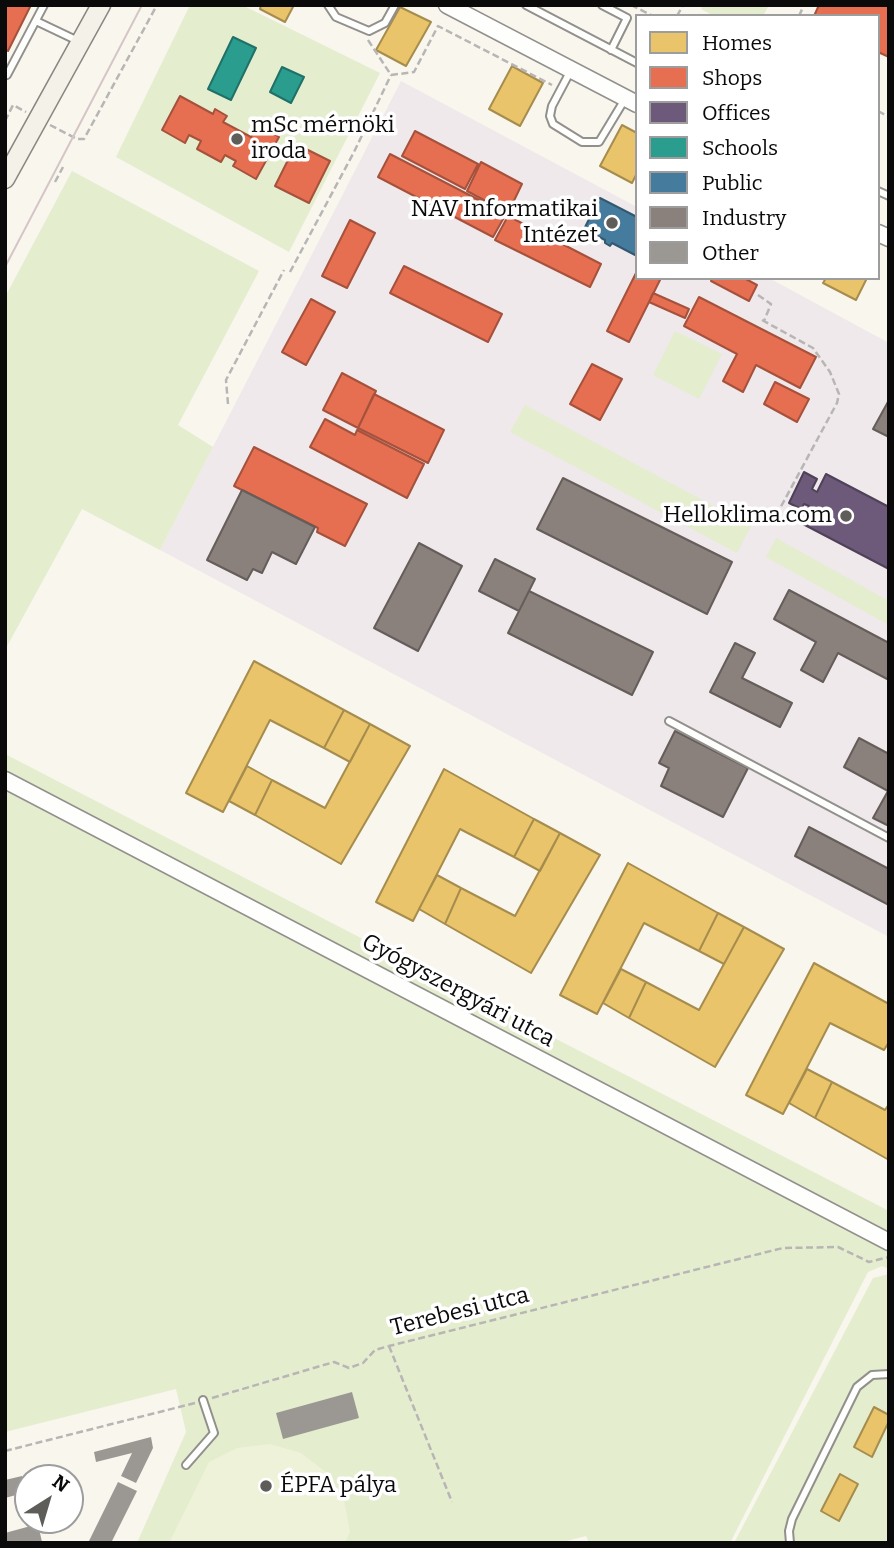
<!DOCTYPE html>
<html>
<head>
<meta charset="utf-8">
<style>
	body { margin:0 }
	#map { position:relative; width:894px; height:1548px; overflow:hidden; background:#f9f6ee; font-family:Bitter,serif }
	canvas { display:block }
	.frame { position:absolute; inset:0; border:7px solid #0a0a0a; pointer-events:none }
	.legend { position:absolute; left:635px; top:14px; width:245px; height:266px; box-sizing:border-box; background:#fff; border:2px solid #9d9d9d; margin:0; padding:9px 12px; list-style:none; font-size:21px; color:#0a0a0a }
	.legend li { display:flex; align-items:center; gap:14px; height:35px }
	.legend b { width:35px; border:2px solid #9d9d9d }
	.north { position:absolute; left:14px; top:1464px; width:70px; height:70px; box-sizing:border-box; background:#fff; border:2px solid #9d9d9d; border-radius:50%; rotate:37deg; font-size:19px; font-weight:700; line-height:28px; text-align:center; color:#0a0a0a }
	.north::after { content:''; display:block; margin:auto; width:24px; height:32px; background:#5e5d5a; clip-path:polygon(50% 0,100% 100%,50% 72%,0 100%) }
</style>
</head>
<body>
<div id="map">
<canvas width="894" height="1548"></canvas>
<div class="frame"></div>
<ul class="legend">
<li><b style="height:19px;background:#e9c46a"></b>Homes</li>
<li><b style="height:19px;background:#e76f51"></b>Shops</li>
<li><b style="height:19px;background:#6d597a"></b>Offices</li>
<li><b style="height:19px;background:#2a9d8f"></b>Schools</li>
<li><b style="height:19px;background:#457b9d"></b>Public</li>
<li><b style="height:19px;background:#8a817c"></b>Industry</li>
<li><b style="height:19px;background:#9b9894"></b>Other</li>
</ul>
<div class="north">N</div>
</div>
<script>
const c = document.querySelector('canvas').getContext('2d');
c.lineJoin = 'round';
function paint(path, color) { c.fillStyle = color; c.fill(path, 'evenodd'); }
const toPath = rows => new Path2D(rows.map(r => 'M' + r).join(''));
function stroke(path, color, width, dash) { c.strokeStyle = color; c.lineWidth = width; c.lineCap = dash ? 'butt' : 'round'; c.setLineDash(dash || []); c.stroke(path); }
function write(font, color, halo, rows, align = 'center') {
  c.font = font + ' Bitter,serif'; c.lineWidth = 7; c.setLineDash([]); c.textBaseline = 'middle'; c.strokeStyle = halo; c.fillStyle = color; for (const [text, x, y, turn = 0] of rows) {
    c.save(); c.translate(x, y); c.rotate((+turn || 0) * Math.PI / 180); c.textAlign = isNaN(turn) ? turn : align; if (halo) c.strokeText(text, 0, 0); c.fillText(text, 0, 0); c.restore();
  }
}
paint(toPath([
	[401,81,637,207,637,278,769,278,889,343,889,937,160,550]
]), '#efe9eb');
paint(toPath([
	[190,5,242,5,380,73,289,252,116,157],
	[703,5,769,5,763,16,714,16,701,9],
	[72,171,259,271,178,425,213,447,160,550,82,509,5,650,5,297],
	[675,331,722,354,699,399,653,375],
	[525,405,751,526,737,553,510,432],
	[776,538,889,601,889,625,766,557],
	[5,754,889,1211,889,1269,882,1266,868,1272,730,1543,589,1543,586,1536,559,1543,137,1543,186,1432,176,1389,5,1432],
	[889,1274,889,1543,734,1543,873,1278]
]), '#e5edcf');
paint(toPath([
	[270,1444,301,1453,327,1473,344,1500,350,1532,345,1543,169,1543,209,1462,237,1448]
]), '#edf2d8');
const homes = toPath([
	[261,5,294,5,285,22,260,9,261,5],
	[400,7,431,22,406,66,376,50,400,7],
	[512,66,543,83,520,126,489,109,512,66],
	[622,125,637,133,637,173,632,183,600,166,622,125],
	[826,278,867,278,856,300,823,283,826,278],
	[254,661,344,710,324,748,270,720,223,812,186,793,254,661],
	[344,710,370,724,350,762,324,748,344,710],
	[370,724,410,746,341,864,255,815,272,780,325,808,370,724],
	[247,766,272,780,255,815,229,801,247,766],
	[444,769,534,819,514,857,460,829,413,921,376,902,444,769],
	[534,819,560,833,540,871,514,857,534,819],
	[560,833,600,855,531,973,445,924,461,888,515,916,560,833],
	[628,863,718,913,699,951,644,923,597,1014,560,995,628,863],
	[437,875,461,888,445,924,419,909,437,875],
	[718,913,744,927,724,964,699,951,718,913],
	[744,927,784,949,715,1067,629,1018,646,982,699,1010,744,927],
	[814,963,889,1004,889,1042,884,1050,830,1023,783,1114,746,1095,814,963],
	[621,969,646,982,629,1018,603,1003,621,969],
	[807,1069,832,1082,815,1118,789,1103,807,1069],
	[832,1082,885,1110,889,1104,889,1160,815,1118,832,1082],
	[874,1407,889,1415,889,1421,872,1457,854,1447,874,1407],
	[840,1474,858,1484,839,1521,821,1511,840,1474]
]);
paint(homes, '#e9c46a');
stroke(homes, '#a68c4d', 2);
const shops = toPath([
	[5,5,31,5,8,51,5,49,5,5],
	[819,5,889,5,889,57,878,52,878,16,814,16,819,5],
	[180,96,213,114,215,109,227,116,223,122,251,137,258,125,279,137,256,179,233,166,236,161,225,155,221,162,197,149,201,141,189,135,185,143,162,130,180,96],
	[415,131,478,164,465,189,402,156,415,131],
	[296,144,330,161,309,203,275,186,296,144],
	[390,154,506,214,493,237,378,177,390,154],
	[481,162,522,184,508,213,467,191,481,162],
	[508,216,601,264,590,287,495,240,508,216],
	[350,220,375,233,347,288,322,276,350,220],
	[404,266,502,314,488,342,390,293,404,266],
	[637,271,637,278,661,278,629,342,607,331,637,271],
	[712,278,744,278,757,285,749,301,711,281,712,278],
	[653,293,689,309,685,318,649,302,653,293],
	[699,297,816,357,800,388,756,365,743,392,723,381,737,354,684,326,699,297],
	[311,299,335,312,306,365,282,352,311,299],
	[592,364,622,379,600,420,570,404,592,364],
	[342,373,376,391,358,428,323,410,342,373],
	[775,382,809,399,797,422,764,404,775,382],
	[374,394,444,430,428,463,358,428,374,394],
	[325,419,355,435,357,430,424,464,407,498,310,447,325,419],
	[254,447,367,504,345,546,317,532,318,528,234,486,254,447]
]);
paint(shops, '#e76f51');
stroke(shops, '#a5513c', 2);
const offices = toPath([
	[804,472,817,479,812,489,817,492,826,474,889,507,889,569,801,523,809,506,804,504,801,509,789,503,804,472]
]);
paint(offices, '#6d597a');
stroke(offices, '#4f4158', 2);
const schools = toPath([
	[233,37,256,48,231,100,208,89,233,37],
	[282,67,304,77,291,103,270,92,282,67]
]);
paint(schools, '#2a9d8f');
stroke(schools, '#207167', 2);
const public = toPath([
	[600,198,637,217,637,256,612,243,610,246,605,243,605,240,584,229,600,198]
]);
paint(public, '#457b9d');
stroke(public, '#335971', 2);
const industry = toPath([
	[889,400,889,437,873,429,889,400],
	[563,478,732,562,707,614,537,529,563,478],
	[242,490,315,527,296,564,272,552,262,573,253,569,247,580,207,560,242,490],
	[419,543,462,566,418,651,374,628,419,543],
	[495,559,535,579,519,611,479,591,495,559],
	[789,590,889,643,889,680,838,653,823,682,801,670,816,642,774,619,789,590],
	[529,591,653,652,632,695,508,633,529,591],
	[735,643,755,653,742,678,792,703,780,727,710,692,735,643],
	[675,731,748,768,723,817,661,786,669,768,659,763,675,731],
	[859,738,889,754,889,826,873,818,888,791,844,767,859,738],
	[809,827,889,869,889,905,795,856,809,827]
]);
paint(industry, '#8a817c');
stroke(industry, '#645d5a', 2);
paint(toPath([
	[352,1392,359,1418,283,1439,276,1413],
	[151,1437,153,1448,136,1483,121,1476,132,1453,96,1462,94,1452],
	[22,1476,27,1492,5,1498,5,1480],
	[118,1482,137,1491,111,1543,88,1543],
	[38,1524,42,1542,5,1543,5,1533]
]), '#9b9894');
const service = toPath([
	[328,5,336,17,369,31,385,23,395,5],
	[526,5,637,63],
	[602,5,627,18,611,50],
	[36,21,78,41],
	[570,72,552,106,550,116,553,124,582,142,599,142,625,99],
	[7,75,44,5],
	[878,191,889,196],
	[669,721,889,838],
	[186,1465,214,1433,203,1400],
	[790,1543,789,1531,792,1519,857,1387,872,1375,889,1374]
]);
const tertiary = toPath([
	[447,5,637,104],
	[878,233,889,238],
	[5,780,889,1242]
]);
const secondary = toPath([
	[5,179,101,5]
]);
stroke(service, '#92908d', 10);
stroke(tertiary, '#92908d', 19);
stroke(secondary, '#888783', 21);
stroke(toPath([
	[631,5,653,16],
	[677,16,683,5],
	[799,16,804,5],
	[368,40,391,75],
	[391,75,414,72,438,26,552,85],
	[878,111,889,117],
	[5,121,13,105,26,112],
	[50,125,77,139,84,139,157,5],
	[55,182,63,167],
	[290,272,354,152,391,75],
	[758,295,771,304,764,321],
	[762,320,813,348,830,372,839,394,837,403,771,525],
	[228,404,226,380,284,270],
	[389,1346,452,1502],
	[212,1398,334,1362,349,1368,363,1363,375,1350,389,1346,783,1248,838,1247,869,1262,889,1257],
	[5,1451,195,1403]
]), '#b7b6b5', 2.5, [7, 3.5]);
stroke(service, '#fefefc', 6);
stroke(tertiary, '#fefefc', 16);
stroke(secondary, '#f3f1e8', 18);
stroke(toPath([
	[5,267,142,5]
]), '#d5c5c6', 2);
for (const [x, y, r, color] of [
	[237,139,7,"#5e5d5a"],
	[612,223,7,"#5e5d5a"],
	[846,516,7,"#5e5d5a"],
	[266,1486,7,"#5e5d5a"]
]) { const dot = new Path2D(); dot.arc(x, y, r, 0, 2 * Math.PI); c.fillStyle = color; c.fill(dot); stroke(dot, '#fff', 2.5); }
write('23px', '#0a0a0a', '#fff', [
	["mSc mérnöki",251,126],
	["iroda",251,152],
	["NAV Informatikai",598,210,"right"],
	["Intézet",598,236,"right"],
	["Helloklima.com",832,516,"right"],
	["ÉPFA pálya",280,1486]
], 'left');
write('23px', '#0a0a0a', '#fff', [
	["Gyógyszergyári utca",458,991,28],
	["Terebesi utca",460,1312,-14]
]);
</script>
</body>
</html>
